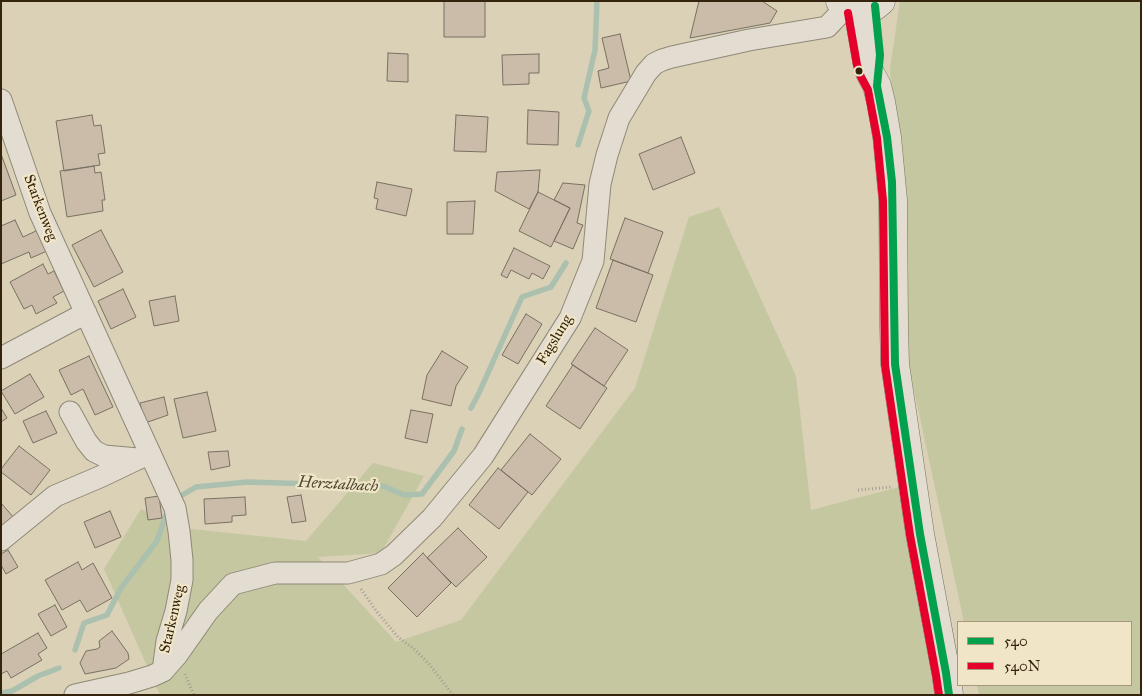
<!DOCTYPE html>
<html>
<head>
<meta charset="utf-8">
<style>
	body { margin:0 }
	#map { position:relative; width:1142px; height:696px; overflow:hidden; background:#dad1b7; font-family:"IM FELL Great Primer",serif }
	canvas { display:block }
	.frame { position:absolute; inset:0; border:2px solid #34240e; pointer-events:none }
	.legend { position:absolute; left:957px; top:621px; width:175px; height:65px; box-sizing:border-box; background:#f0e5c7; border:1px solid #a5987d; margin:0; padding:6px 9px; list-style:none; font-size:15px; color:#34240e }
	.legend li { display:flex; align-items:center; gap:10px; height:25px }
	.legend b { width:25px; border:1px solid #a5987d }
</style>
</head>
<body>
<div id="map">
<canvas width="1142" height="696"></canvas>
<div class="frame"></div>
<ul class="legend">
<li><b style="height:6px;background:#03a04e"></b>540</li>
<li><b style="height:6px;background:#e4002b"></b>540N</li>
</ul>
</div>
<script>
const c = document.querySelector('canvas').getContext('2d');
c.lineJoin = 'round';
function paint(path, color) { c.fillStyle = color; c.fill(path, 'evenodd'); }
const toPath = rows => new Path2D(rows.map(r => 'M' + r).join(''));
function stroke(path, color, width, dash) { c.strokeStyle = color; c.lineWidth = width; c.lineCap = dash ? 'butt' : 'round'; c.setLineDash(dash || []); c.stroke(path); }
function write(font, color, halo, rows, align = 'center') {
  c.font = font + ' "IM FELL Great Primer",serif'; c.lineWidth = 4.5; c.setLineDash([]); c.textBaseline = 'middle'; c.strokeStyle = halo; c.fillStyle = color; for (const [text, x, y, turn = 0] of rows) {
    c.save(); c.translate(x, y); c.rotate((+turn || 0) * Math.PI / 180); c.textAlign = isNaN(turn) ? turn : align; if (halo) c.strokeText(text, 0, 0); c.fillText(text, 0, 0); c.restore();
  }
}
paint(toPath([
	[900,1,1141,1,1141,695,979,695,977,685,1131,685,1131,622,964,622,909,367,890,69],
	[719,207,796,376,811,510,900,487,939,695,160,695,104,569,141,509,182,528,306,541,373,463,424,476,381,553,318,557,396,642,461,620,635,388,689,217]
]), '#c4c79f');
stroke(toPath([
	[578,145,589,111,584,98,595,50,597,1],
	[471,408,479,393,522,297,551,287,566,263],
	[179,497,196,487,247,482,383,486,404,495,422,494,454,451,462,429],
	[75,650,84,623,107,615,121,588,157,541,167,512],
	[1,693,12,691,38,676,59,668]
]), '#abc0ae', 5.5);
const building = toPath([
	[444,1,485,1,485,37,444,37,444,1],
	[699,1,762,1,777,11,770,23,690,38,699,1],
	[620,34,631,81,601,88,598,71,609,68,602,38,620,34],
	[388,53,408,54,408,82,387,81,388,53],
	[539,54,539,73,529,73,529,84,503,85,502,55,539,54],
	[528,110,559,112,558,145,527,144,528,110],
	[92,115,94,126,101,125,105,153,98,154,100,165,64,171,56,121,92,115],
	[456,115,488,117,486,152,454,151,456,115],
	[681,137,695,173,653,190,639,154,681,137],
	[1,154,16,195,1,201,1,154],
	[94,166,95,173,101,172,105,200,102,200,103,211,67,217,60,171,94,166],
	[540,170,538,192,529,209,495,191,497,172,540,170],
	[377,182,412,189,406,216,376,209,378,199,374,198,377,182],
	[563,183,585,185,577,223,583,225,573,249,554,241,570,208,554,200,563,183],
	[538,192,570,208,551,247,519,231,538,192],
	[475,201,473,234,447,234,447,202,475,201],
	[625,218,663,232,648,273,610,259,625,218],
	[15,220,23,237,38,230,47,251,31,258,29,252,1,264,1,226,15,220],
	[101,230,123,272,94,287,72,245,101,230],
	[514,248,550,266,543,279,532,273,529,279,511,270,507,278,501,275,514,248],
	[613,260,653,275,636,322,596,308,613,260],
	[43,264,48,274,54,271,64,291,53,297,57,303,36,314,32,305,24,309,10,282,43,264],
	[123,289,136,317,111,329,98,301,123,289],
	[175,296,179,321,154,326,149,301,175,296],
	[526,314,542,324,518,364,502,355,526,314],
	[595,328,628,350,604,386,571,364,595,328],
	[442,351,468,367,456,386,451,406,422,399,427,375,442,351],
	[89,356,113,407,95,415,83,389,71,395,59,370,89,356],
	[573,365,607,388,580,429,546,406,573,365],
	[30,374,44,397,15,414,1,391,30,374],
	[207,392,216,431,183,438,174,399,207,392],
	[164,397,168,415,145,423,140,403,164,397],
	[1,408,7,418,1,422,1,408],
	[411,410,433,414,427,443,405,438,411,410],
	[46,411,57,433,33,443,23,421,46,411],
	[530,434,561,459,532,495,501,470,530,434],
	[19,446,50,470,31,495,1,472,1,469,19,446],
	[228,451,230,466,211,470,208,452,228,451],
	[498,468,528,492,499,529,469,505,498,468],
	[301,495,306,521,292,523,287,497,301,495],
	[159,496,162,518,148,520,145,498,159,496],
	[245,497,246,515,232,516,232,522,205,524,204,499,245,497],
	[1,503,15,519,1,530,1,503],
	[110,511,121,537,95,548,84,522,110,511],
	[458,528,487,557,456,587,427,558,458,528],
	[8,550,18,567,6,574,1,565,1,554,8,550],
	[423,553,451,583,417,617,388,588,423,553],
	[78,562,82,570,93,563,112,598,87,612,80,600,62,610,45,580,78,562],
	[55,605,67,627,51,636,38,614,55,605],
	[112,631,128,653,129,659,116,668,85,674,80,663,86,651,97,649,100,647,99,641,112,631],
	[38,633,47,648,38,654,42,660,11,678,7,671,1,674,1,654,38,633]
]);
paint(building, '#cbbcaa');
stroke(building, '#787161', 1);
const minor = toPath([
	[1,100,40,213,175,508,179,531,182,560,182,580,176,611,167,641,163,671],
	[1,358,86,313],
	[70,412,86,441,94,451,104,456,138,459],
	[1,540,55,496,102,476,150,453],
	[75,695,129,683,152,676,163,671,177,655,208,611,233,584,275,573,348,573,381,564,394,555,432,518,483,456,570,318,593,261,600,184,607,155,619,118,646,73,654,64,662,60,672,57,749,40,827,27,846,7]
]);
const secondary = toPath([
	[840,1,846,7,858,11,867,10,875,6,881,1],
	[858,11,867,62,870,73,877,86,881,102,887,137,893,200,894,327,895,364,920,534,946,673,949,695]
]);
stroke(minor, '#908877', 23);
stroke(secondary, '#787161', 29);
stroke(toPath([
	[858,490,891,487],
	[361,589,377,612,398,637,414,649,429,664,453,695],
	[185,674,194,695]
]), '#a29c91', 3, [1, 2.5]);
stroke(minor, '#e2ddd0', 21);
stroke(secondary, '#e2ddd0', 28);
stroke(toPath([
	[875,6,880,55,877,86,887,137,892,182,895,364,920,534,946,673,949,695]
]), '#03a04e', 8);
stroke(toPath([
	[848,13,857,65,861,77,868,90,877,138,883,201,885,365,910,535,936,675,939,695]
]), '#e4002b', 8);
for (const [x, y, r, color] of [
	[859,71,4.5,"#34240e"]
]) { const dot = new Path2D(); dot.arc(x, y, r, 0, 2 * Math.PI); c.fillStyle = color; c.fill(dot); stroke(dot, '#f0e5c7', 2); }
write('15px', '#34240e', '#f0e5c7', [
	["Starkenweg",40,208,69],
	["Fagslung",555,340,-59],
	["Starkenweg",173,619,-77]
]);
write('italic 16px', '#4d4935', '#f0e5c7', [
	["Herztalbach",338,485,3]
]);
</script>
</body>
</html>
